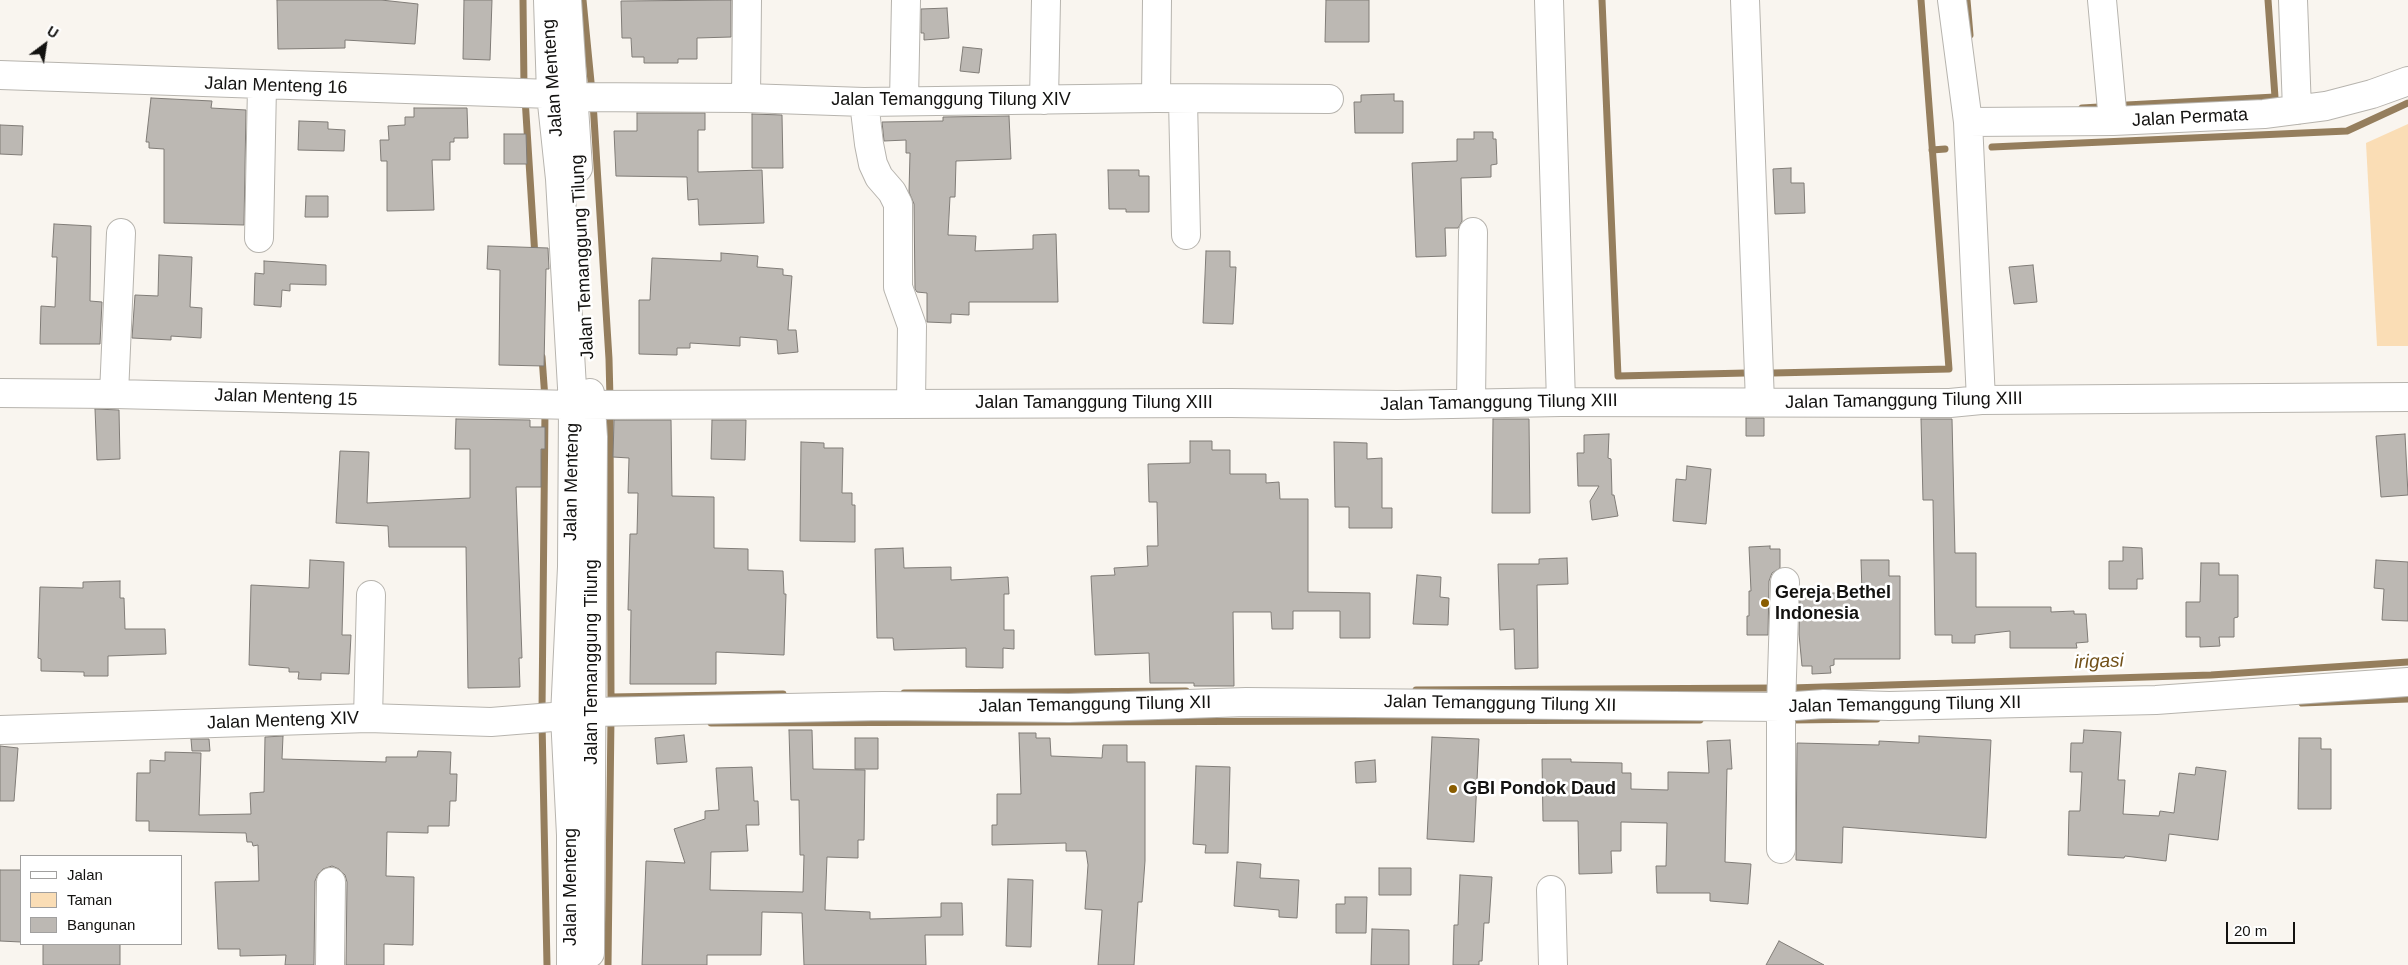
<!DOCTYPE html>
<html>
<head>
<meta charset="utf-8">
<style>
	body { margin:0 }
	#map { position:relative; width:2408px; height:965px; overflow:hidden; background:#f9f5ef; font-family:Arial,sans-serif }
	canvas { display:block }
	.legend { position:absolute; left:20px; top:855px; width:162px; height:90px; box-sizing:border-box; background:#fff; border:1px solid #a1a09f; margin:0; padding:6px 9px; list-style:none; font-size:15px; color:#131210 }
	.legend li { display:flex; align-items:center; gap:10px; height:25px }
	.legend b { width:25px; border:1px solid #a1a09f }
	.north { position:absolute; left:20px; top:20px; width:50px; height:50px; -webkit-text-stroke:4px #fff; paint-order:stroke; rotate:31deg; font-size:14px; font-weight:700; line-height:20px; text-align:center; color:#131210 }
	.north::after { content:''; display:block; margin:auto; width:18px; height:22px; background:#131210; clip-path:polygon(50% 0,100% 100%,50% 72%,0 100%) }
	.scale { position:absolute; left:2226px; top:922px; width:69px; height:22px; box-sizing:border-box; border:2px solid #131210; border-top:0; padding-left:6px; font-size:15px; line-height:18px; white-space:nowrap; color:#131210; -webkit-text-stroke:4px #fff; paint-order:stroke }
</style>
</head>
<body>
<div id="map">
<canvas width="2408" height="965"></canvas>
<ul class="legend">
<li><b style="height:6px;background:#fff"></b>Jalan</li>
<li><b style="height:14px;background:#faddb5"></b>Taman</li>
<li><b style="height:14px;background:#bcb8b3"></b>Bangunan</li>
</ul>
<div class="north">U</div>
<div class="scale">20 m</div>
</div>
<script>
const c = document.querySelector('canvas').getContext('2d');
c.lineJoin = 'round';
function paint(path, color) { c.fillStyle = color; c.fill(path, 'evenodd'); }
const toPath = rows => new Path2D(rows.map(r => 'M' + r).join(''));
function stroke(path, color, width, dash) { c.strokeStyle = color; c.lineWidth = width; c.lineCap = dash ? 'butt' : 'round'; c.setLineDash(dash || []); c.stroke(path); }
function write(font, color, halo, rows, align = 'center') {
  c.font = font + ' Arial,sans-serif'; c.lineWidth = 5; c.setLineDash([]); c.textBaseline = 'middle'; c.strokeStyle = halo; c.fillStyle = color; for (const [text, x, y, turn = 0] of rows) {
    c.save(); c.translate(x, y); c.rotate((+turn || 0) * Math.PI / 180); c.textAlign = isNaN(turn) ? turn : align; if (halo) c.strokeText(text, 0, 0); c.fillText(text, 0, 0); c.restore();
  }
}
paint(toPath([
	[2408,124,2408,346,2377,346,2366,143]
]), '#faddb5');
stroke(toPath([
	[523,0,524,87],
	[583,0,592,92],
	[1602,0,1618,376,1746,373],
	[1967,0,1970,35],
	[525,98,535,257],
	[593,102,609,359,610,399],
	[2127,105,2275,97,2268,0],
	[2082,108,2099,107],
	[1992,147,2347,131,2408,103],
	[1932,150,1945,149],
	[542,357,545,399],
	[1773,373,1949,369,1921,0],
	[610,409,611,701],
	[1791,688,2211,675,2408,662],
	[1416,690,1776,688],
	[904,693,1186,691],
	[611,697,783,694],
	[2302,703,2408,699],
	[542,711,545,410],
	[1792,720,1877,719],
	[542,722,547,965],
	[711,723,1700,720],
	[608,965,611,717]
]), '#957e5d', 7);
const building = toPath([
	[277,0,381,0,418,4,415,44,345,40,345,48,278,49,277,0],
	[464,0,492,0,490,60,463,59,464,0],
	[731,0,731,37,697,38,697,59,678,59,678,63,644,63,644,57,632,57,631,38,622,38,621,1,731,0],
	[1326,0,1369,0,1369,42,1325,42,1326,0],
	[947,8,949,38,924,40,924,33,921,33,921,9,947,8],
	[963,47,982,49,979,73,960,71,963,47],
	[1394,94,1394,101,1403,101,1403,133,1355,133,1354,102,1361,102,1361,95,1394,94],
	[151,98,212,101,211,108,246,110,244,225,164,223,164,149,149,148,149,142,146,142,151,98],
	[414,108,467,108,468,138,454,138,454,142,450,142,450,160,432,160,434,210,387,211,387,161,381,161,380,140,389,140,388,126,405,125,405,117,414,117,414,108],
	[637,113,705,113,705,130,698,130,698,172,762,170,764,223,699,225,698,199,688,200,687,177,616,176,614,131,637,131,637,113],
	[752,114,782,115,783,168,752,168,752,114],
	[1009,116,1011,159,956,161,955,197,950,197,948,235,976,236,975,251,1033,249,1033,235,1056,234,1058,302,969,302,969,315,951,314,951,323,927,322,927,293,917,292,915,289,914,204,909,192,910,153,906,153,906,140,884,141,882,122,943,121,943,117,1009,116],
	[299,121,328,122,328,129,345,130,344,151,298,150,299,121],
	[0,125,23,126,22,155,0,154,0,125],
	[1474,132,1493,132,1493,139,1496,139,1497,164,1491,165,1491,177,1461,178,1462,221,1458,228,1445,228,1446,256,1416,257,1412,163,1457,161,1457,139,1474,139,1474,132],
	[504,134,526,134,527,164,504,164,504,134],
	[1791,168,1791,183,1804,183,1805,213,1775,214,1773,169,1791,168],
	[1108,170,1139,170,1139,176,1149,176,1149,212,1126,212,1126,209,1109,209,1108,170],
	[306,196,328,196,328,217,305,217,306,196],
	[54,224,91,226,90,301,102,302,100,344,40,344,41,306,55,307,57,257,52,257,54,224],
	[488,246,548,248,549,269,546,269,544,366,499,365,500,270,487,269,488,246],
	[1206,251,1230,251,1230,267,1236,267,1233,324,1203,323,1206,251],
	[721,253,758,256,757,267,783,269,783,275,792,276,788,330,796,330,798,352,778,354,777,340,740,337,740,346,690,343,690,348,677,348,677,355,639,354,639,300,650,300,652,258,721,261,721,253],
	[159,255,192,257,190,307,202,308,201,338,171,336,171,340,132,338,135,295,158,296,159,255],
	[264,261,326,265,326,285,290,284,290,291,282,290,281,307,254,305,255,273,264,274,264,261],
	[2033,265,2037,302,2014,304,2009,267,2033,265],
	[95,409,119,410,120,459,97,460,95,409],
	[1746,418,1764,418,1764,436,1746,436,1746,418],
	[456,419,530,420,530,427,545,427,545,449,541,449,541,487,516,487,522,658,519,658,520,687,468,688,466,547,389,547,388,526,336,523,340,451,369,452,367,503,470,498,470,449,455,449,456,419],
	[1493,419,1529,419,1530,513,1492,513,1493,419],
	[1921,419,1952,419,1955,553,1976,553,1976,607,2051,607,2051,612,2074,611,2074,614,2086,614,2088,642,2076,643,2077,648,2010,648,2010,631,1975,635,1975,643,1952,643,1952,635,1935,635,1933,500,1923,500,1921,419],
	[614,420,671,420,672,496,714,497,714,548,748,549,748,570,783,571,784,594,786,594,784,655,716,652,716,684,630,684,631,610,628,610,630,534,637,534,638,493,628,493,629,458,613,457,614,420],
	[712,420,746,420,745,460,711,459,712,420],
	[1609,434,1608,458,1611,459,1612,495,1614,495,1618,516,1592,520,1590,501,1599,486,1578,486,1577,453,1584,453,1584,435,1609,434],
	[2405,434,2408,495,2381,497,2376,436,2405,434],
	[1190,441,1212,441,1212,450,1230,450,1230,474,1266,474,1266,483,1279,482,1280,499,1308,499,1308,592,1370,593,1370,638,1340,638,1340,611,1293,611,1293,629,1272,629,1271,612,1233,612,1234,686,1194,686,1194,683,1150,683,1149,653,1095,655,1091,576,1115,575,1114,568,1148,566,1147,546,1158,546,1157,502,1149,502,1148,464,1190,463,1190,441],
	[801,442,824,443,824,448,843,448,842,493,852,493,852,505,855,505,855,542,800,541,801,442],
	[1334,442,1367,443,1367,459,1382,458,1382,508,1392,508,1392,528,1349,528,1349,507,1335,507,1334,442],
	[1687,466,1711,469,1706,524,1673,521,1676,479,1686,480,1687,466],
	[1770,546,1770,549,1780,549,1780,568,1772,573,1769,581,1768,635,1747,635,1747,616,1749,616,1749,591,1751,591,1749,547,1770,546],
	[2123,547,2142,548,2143,579,2137,579,2137,589,2109,589,2109,561,2123,561,2123,547],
	[903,548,904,568,951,567,951,580,1008,577,1009,594,1004,594,1004,630,1014,630,1014,649,1003,648,1003,668,966,667,966,648,894,650,893,638,877,638,875,549,903,548],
	[1567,558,1568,584,1537,585,1538,668,1515,669,1514,629,1500,630,1498,564,1539,564,1539,559,1567,558],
	[310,560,344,562,342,635,351,635,349,674,321,673,321,680,298,679,299,672,289,672,289,668,249,665,251,585,309,588,310,560],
	[1861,560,1889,560,1889,576,1900,576,1900,659,1834,659,1834,665,1830,666,1831,673,1812,674,1812,666,1802,666,1799,634,1800,593,1862,593,1861,560],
	[2376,560,2408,562,2408,621,2382,620,2384,589,2374,588,2376,560],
	[2201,563,2219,563,2219,575,2238,575,2238,617,2234,618,2234,637,2219,637,2220,646,2200,647,2200,637,2186,637,2186,602,2200,602,2201,563],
	[1417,575,1441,577,1440,597,1449,598,1448,625,1413,624,1417,575],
	[120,581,120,598,124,598,125,629,165,629,166,654,108,656,108,676,84,676,84,672,41,671,41,659,38,658,40,587,83,588,83,582,120,581],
	[789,730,812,730,813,769,865,770,864,840,858,840,858,858,827,857,825,910,870,912,870,919,941,917,941,903,962,903,963,935,925,935,926,965,804,965,802,913,762,912,761,955,707,955,707,965,642,965,646,861,685,863,674,829,705,819,705,811,719,810,716,768,752,767,754,801,758,801,759,825,746,825,748,851,711,852,710,890,803,892,804,855,800,855,799,800,791,800,789,730],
	[2084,730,2121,732,2118,780,2125,780,2123,814,2159,816,2160,811,2174,813,2179,773,2195,775,2196,767,2226,771,2218,840,2169,834,2166,861,2125,856,2124,858,2068,855,2069,811,2080,811,2082,772,2070,772,2071,743,2083,743,2084,730],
	[1019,733,1036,733,1036,738,1050,738,1051,756,1102,758,1103,745,1127,745,1127,762,1145,762,1145,861,1142,902,1138,902,1134,965,1098,965,1102,910,1085,909,1088,865,1086,851,1066,851,1066,843,992,845,992,825,997,825,997,794,1021,794,1019,733],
	[684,735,687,762,657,764,655,738,684,735],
	[283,736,282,759,386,762,386,757,417,757,418,751,451,752,450,774,457,774,456,801,450,801,449,826,428,826,428,833,387,832,386,876,414,877,413,945,384,944,384,965,346,965,347,882,345,875,339,869,332,866,323,869,318,874,315,881,314,965,285,965,286,955,240,956,240,949,218,949,215,882,259,881,258,845,253,846,252,842,247,842,246,833,149,831,149,821,136,821,137,773,150,773,150,760,165,761,165,752,201,753,199,815,251,814,250,793,264,792,265,737,283,736],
	[1919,736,1991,740,1986,838,1843,827,1842,863,1796,860,1797,743,1879,745,1879,741,1919,743,1919,736],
	[1432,737,1479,739,1474,842,1427,839,1432,737],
	[855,738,878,738,878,769,855,769,855,738],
	[2299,738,2321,738,2321,749,2331,749,2331,809,2298,809,2299,738],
	[191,739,209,739,210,751,192,751,191,739],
	[1730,740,1732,769,1727,769,1725,862,1751,864,1748,904,1710,901,1710,893,1657,893,1656,866,1666,866,1667,823,1621,822,1621,851,1611,851,1612,873,1579,874,1578,821,1543,821,1542,759,1571,759,1571,762,1622,763,1622,773,1631,773,1631,789,1668,790,1668,772,1709,773,1707,741,1730,740],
	[0,746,18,748,14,801,0,801,0,746],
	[1375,760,1376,782,1356,783,1355,762,1375,760],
	[1196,766,1230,767,1228,853,1205,853,1206,845,1193,844,1196,766],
	[1237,862,1261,864,1260,878,1299,880,1297,918,1279,917,1279,910,1234,906,1237,862],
	[1379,868,1411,868,1411,895,1379,895,1379,868],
	[0,870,21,870,21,942,0,941,0,870],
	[1460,875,1492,877,1489,923,1484,923,1482,961,1479,961,1479,965,1453,965,1454,925,1458,925,1460,875],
	[1008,879,1033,880,1031,947,1006,946,1008,879],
	[1345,897,1367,897,1366,933,1336,933,1336,904,1345,904,1345,897],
	[1372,929,1409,930,1409,965,1371,965,1372,929],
	[1779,941,1824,965,1766,965,1779,941],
	[43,944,120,944,120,965,43,965,43,944]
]);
paint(building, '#bcb8b3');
stroke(building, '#807c77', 1);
const minor = toPath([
	[548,0,551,94,560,179,573,405,572,567,565,716,571,835,571,965],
	[567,0,578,168],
	[1549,0,1561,402],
	[1745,0,1760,402],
	[1952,0,1968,122,1981,400],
	[2102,0,2113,121],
	[2293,0,2297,110],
	[0,75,551,94],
	[573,97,746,98,864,102,1156,98,1329,99],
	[746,98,747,0],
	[1156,98,1157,0],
	[1044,100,1046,0],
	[1183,100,1186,235],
	[904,101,906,0],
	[864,102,869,144,873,164,879,177,892,192,898,204,898,287,912,326,911,403],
	[1968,122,2113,121,2264,114,2326,106,2372,94,2408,81],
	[259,238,262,86],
	[0,393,114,394,573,405,1230,403,1397,405,1561,402,1950,403,1981,400,2408,397],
	[114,394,121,233],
	[1471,403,1473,232],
	[592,712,883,706,1069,708,1246,702,1781,707,1824,704,1889,706,2156,700,2408,682],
	[368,718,371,595],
	[0,730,368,718,491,722,565,716],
	[1781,849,1781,707,1785,582],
	[1551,890,1553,965],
	[590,953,593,437,590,393],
	[330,965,331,882]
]);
stroke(minor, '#b7b4ae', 30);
stroke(minor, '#fff', 28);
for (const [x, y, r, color] of [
	[1765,603,5,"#8a5d00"],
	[1453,789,5,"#8a5d00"]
]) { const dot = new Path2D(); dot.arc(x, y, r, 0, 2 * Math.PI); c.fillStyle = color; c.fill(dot); stroke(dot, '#fff', 2); }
write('18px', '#131210', '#fff', [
	["Jalan Menteng",553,78,-94],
	["Jalan Menteng 16",276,86,2],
	["Jalan Temanggung Tilung XIV",951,100],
	["Jalan Permata",2190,118,-3],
	["Jalan Temanggung Tilung",583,257,-93],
	["Jalan Menteng 15",286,398,2],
	["Jalan Tamanggung Tilung XIII",1904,401,-1],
	["Jalan Tamanggung Tilung XIII",1094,403],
	["Jalan Tamanggung Tilung XIII",1499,403,-1],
	["Jalan Menteng",572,482,-89],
	["Jalan Temanggung Tilung",592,662,-90],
	["Jalan Temanggung Tilung XII",1500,704,1],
	["Jalan Temanggung Tilung XII",1095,705,-1],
	["Jalan Temanggung Tilung XII",1905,705,-1],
	["Jalan Menteng XIV",283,721,-2],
	["Jalan Menteng",571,887,-90]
]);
write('bold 18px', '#131210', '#fff', [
	["Gereja Bethel",1775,593],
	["Indonesia",1775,614],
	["GBI Pondok Daud",1463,789]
], 'left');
write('italic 19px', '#72511a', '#fff', [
	["irigasi",2099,662,-2]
]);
</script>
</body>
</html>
